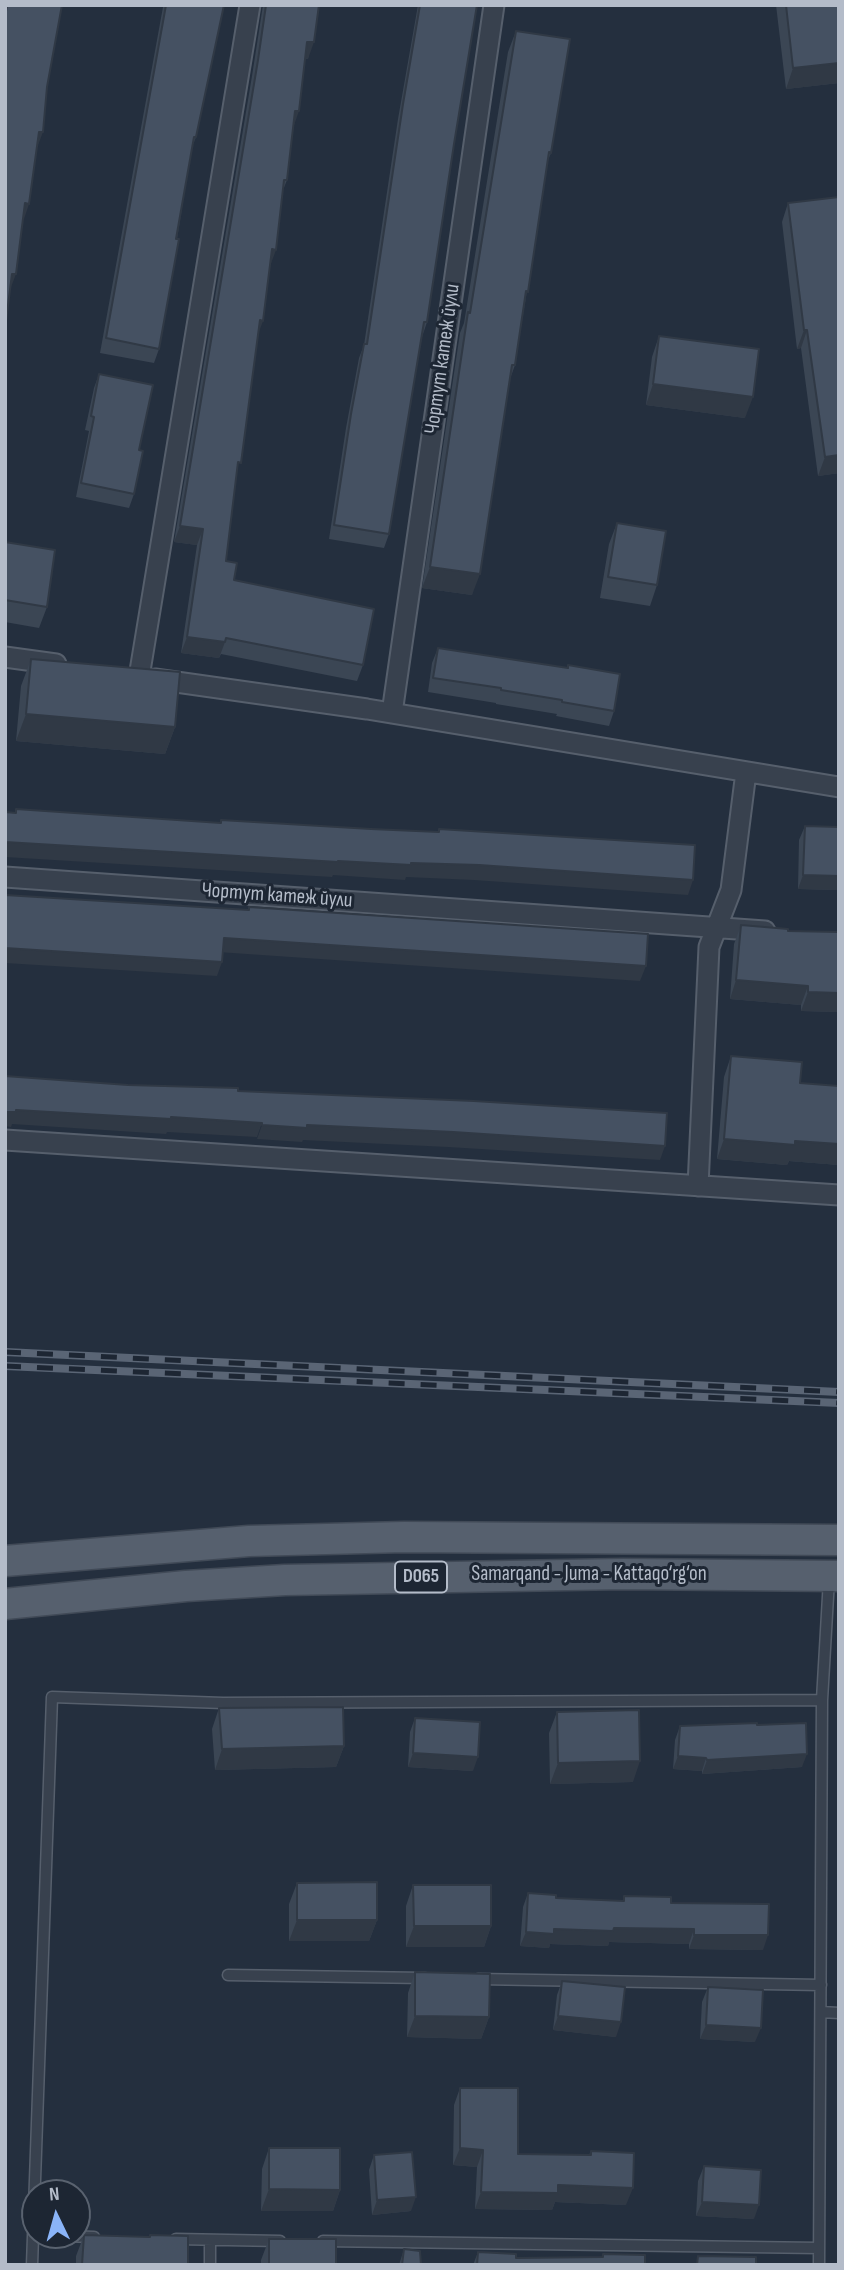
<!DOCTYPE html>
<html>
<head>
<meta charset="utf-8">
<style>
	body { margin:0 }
	#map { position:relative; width:844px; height:2270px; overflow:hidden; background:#242f3e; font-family:"Sofia Sans Condensed",sans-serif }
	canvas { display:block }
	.frame { position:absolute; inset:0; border:7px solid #b4bcc9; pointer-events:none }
	.north { position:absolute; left:21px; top:2179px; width:70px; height:70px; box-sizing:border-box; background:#1d2633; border:2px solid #59626f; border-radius:50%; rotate:355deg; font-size:19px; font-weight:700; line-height:28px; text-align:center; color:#b4bcc9 }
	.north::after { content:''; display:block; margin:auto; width:24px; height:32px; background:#8ab4f8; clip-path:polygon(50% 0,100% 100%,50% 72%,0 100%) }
</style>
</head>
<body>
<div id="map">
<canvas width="844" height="2270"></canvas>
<div class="frame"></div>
<div class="north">N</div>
</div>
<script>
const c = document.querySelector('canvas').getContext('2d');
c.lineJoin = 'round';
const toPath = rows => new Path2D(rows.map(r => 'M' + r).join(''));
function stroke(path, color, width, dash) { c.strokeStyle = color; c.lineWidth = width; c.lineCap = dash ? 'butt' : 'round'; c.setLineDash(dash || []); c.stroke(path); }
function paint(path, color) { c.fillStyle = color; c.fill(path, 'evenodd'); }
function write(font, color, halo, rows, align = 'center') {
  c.font = font + ' "Sofia Sans Condensed",sans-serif'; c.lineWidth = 6; c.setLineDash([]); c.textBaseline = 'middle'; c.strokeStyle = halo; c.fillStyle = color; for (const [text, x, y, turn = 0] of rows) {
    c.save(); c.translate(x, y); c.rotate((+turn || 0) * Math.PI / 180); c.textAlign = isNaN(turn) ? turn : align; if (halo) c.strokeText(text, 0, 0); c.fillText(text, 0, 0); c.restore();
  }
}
const service = toPath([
	[228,1975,425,1978],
	[478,1979,821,1985],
	[821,2012,839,2013],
	[33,2235,94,2237],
	[176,2239,280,2241],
	[323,2241,819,2248],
	[32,2265,52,1697,223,1703,822,1700],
	[210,2265,210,2240],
	[819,2265,822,1700,829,1579]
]);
const minor = toPath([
	[5,657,56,664],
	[139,677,250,5],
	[155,679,367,709,839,787],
	[392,713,494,5],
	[5,877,765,931],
	[5,1140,839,1195],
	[698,1186,709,947,731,890,746,772]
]);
const primary = toPath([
	[5,1561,249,1541,404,1537,839,1540],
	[5,1604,186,1586,285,1580,623,1574,839,1576]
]);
stroke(service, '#565f6c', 13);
stroke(minor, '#565f6c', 23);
stroke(primary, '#414a57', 33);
stroke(service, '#38414e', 10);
stroke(minor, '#38414e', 19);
stroke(primary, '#56606e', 30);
const rail = toPath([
	[5,1352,839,1392],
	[5,1366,839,1403]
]);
stroke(rail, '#5a6575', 8);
stroke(rail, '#1d2633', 5, [16]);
paint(toPath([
	[159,5,224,5,196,137,192,147,159,349,154,363,100,353,163,7,159,7],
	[263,5,319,5,308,59,305,59,294,125,287,180,283,190,258,335,236,476,226,561,234,580,363,665,357,681,221,654,219,658,181,653,197,545,174,542,252,76],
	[418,5,477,5,454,144,427,322,422,337,389,534,384,548,329,539,346,428,359,358,364,345,398,119],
	[776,5,839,5,839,83,786,89],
	[516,31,551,153,548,160,515,365,510,379,472,595,422,588,460,333,464,323,508,52],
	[839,197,839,473,818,476,801,348,797,349,782,222,788,203],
	[659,336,745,418,646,405,652,357],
	[99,374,134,494,129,508,76,497,89,431,85,430,94,388],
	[617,523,657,585,650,606,600,598,609,544],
	[5,542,47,607,39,628,5,622],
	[438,648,614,711,609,726,556,716,557,714,496,704,496,703,428,692,432,663],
	[31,659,175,727,165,754,16,741,21,686],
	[805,826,839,827,839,885,837,890,798,889,799,840],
	[741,925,788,931,839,932,839,1012,801,1011,801,1005,730,999,734,944],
	[731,1056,800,1083,839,1086,839,1165,789,1161,787,1165,717,1159,724,1077],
	[219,1708,344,1746,336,1767,215,1770,212,1729],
	[557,1712,633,1782,550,1784,549,1733],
	[415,1718,473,1771,408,1767,410,1732],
	[680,1726,802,1767,702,1774,702,1771,673,1769,675,1740],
	[297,1883,377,1920,369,1941,289,1941,289,1904],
	[413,1885,491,1926,484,1947,406,1947,406,1906],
	[528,1893,556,1898,623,1901,624,1896,671,1903,763,1950,689,1949,689,1944,609,1942,608,1946,550,1944,549,1948,520,1946,523,1907],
	[415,1972,489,2017,481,2039,407,2037,408,1993],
	[562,1981,616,2037,553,2030,557,1995],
	[708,1987,755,2042,700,2039,702,2002],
	[460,2088,518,2154,589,2155,591,2151,626,2205,555,2202,552,2210,475,2209,477,2167,453,2165,454,2105],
	[269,2148,340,2190,333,2211,261,2211,262,2169],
	[374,2155,411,2211,372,2215,369,2170],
	[704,2166,754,2219,696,2216,698,2181],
	[84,2235,188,2265,76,2265,76,2256],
	[269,2239,336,2265,261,2265,261,2260],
	[404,2249,421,2265,399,2265],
	[478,2252,516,2258,602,2257,603,2254,645,2265,473,2265]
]), '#3b4654');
paint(toPath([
	[307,42,314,42,308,59,301,58],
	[839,63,839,83,786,89,793,68],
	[295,111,299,111,293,128],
	[39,132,43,132,35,153],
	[25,203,29,204,22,225],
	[272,249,276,250,270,266],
	[12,274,16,274,8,295],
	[260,320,263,321,257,337],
	[804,330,807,330,801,348,797,349],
	[653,384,753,397,745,418,646,405],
	[839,455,839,473,818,476,825,457],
	[180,526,203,529,197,545,174,542],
	[430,567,480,574,472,595,422,588],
	[187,637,225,642,219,658,181,653],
	[26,714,175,727,165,754,16,741],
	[5,842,338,861,479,865,693,880,688,895,474,880,406,877,405,880,333,875,332,877,5,857],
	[803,875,839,876,839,885,837,890,798,889],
	[224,938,646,966,640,981,218,952],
	[5,948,222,962,217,976,5,963],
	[736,980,808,986,801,1005,730,999],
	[808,992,839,993,839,1012,801,1011],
	[16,1110,171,1117,262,1123,257,1137,167,1132,166,1134,12,1124,11,1127,5,1126,5,1112],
	[262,1125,307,1125,453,1132,665,1146,660,1160,448,1147,303,1140,302,1142,257,1139],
	[724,1139,795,1141,839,1144,839,1165,789,1161,787,1165,717,1159],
	[344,1746,336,1767,215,1770,222,1749],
	[413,1753,478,1757,473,1771,408,1767],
	[807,1754,802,1767,702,1774,707,1760],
	[678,1756,706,1758,702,1771,673,1769],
	[640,1761,633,1782,550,1784,558,1763],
	[297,1920,377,1920,369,1941,289,1941],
	[414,1926,491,1926,484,1947,406,1947],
	[614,1928,694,1929,689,1944,609,1942,608,1946,550,1944,549,1948,520,1946,526,1932,554,1929],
	[694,1935,768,1935,763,1950,689,1949],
	[415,2016,489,2017,481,2039,407,2037],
	[558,2016,621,2022,616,2037,553,2030],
	[706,2025,761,2028,755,2042,700,2039],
	[460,2148,483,2150,477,2167,453,2165],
	[558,2185,633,2188,626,2205,555,2202,552,2210,475,2209,481,2192],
	[269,2189,340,2190,333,2211,261,2211],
	[416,2197,411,2211,372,2215,377,2200],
	[702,2202,759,2205,754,2219,696,2216]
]), '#303945');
const building = toPath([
	[7,5,62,5,47,87,43,132,39,132,29,204,25,203,16,274,12,274,5,329,5,17,7,5],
	[166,5,224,5,196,137,194,137,176,239,179,239,159,349,106,338,166,5],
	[266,5,319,5,314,42,307,42,299,111,295,111,287,180,284,180,276,250,272,249,263,321,260,320,241,463,238,462,226,561,237,563,234,580,374,609,363,665,226,638,225,642,187,637,203,529,180,526,258,60,266,5],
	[420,5,477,5,454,144,427,322,424,322,389,534,334,525,351,414,364,344,367,344,403,104,420,5],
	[786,5,839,5,839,63,793,68,786,5],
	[516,31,570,39,551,153,549,152,528,292,526,291,515,365,512,365,480,574,430,567,468,312,470,313,516,31],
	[839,197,839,455,825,457,807,330,804,330,788,203,839,197],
	[659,336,759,349,753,397,653,384,659,336],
	[99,374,153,385,139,450,143,451,134,494,81,483,94,417,91,416,99,374],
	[617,523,666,531,657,585,608,577,617,523],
	[5,542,55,550,47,607,5,600,5,542],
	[438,648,568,668,568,665,620,674,614,711,562,702,562,700,501,690,501,688,433,678,438,648],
	[31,659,180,672,175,727,26,714,31,659],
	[16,809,221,823,221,820,371,829,439,832,439,829,695,845,693,880,479,865,411,863,411,865,338,861,338,862,5,842,5,812,16,813,16,809],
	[805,826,839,827,839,876,803,875,805,826],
	[5,895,249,910,249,907,648,934,646,966,224,938,222,962,5,948,5,895],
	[741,925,788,929,788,931,839,932,839,993,808,992,808,986,736,980,741,925],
	[731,1056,802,1062,800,1083,839,1086,839,1144,795,1141,795,1145,724,1139,731,1056],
	[5,1076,128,1085,238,1088,238,1091,474,1101,667,1113,665,1146,453,1132,307,1125,307,1128,262,1125,262,1123,171,1117,171,1119,16,1110,16,1112,5,1112,5,1076],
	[343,1707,344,1746,222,1749,219,1708,343,1707],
	[639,1710,640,1761,558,1763,557,1712,639,1710],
	[415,1718,480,1722,478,1757,413,1753,415,1718],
	[757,1723,757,1725,806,1723,807,1754,707,1760,706,1758,678,1756,680,1726,757,1723],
	[377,1882,377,1920,297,1920,297,1883,377,1882],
	[413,1885,491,1885,491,1926,414,1926,413,1885],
	[528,1893,556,1895,556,1898,624,1901,624,1896,671,1897,671,1903,769,1904,768,1935,694,1935,694,1929,614,1928,613,1931,554,1929,554,1934,526,1932,528,1893],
	[415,1972,490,1974,489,2017,415,2016,415,1972],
	[562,1981,625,1987,621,2022,558,2016,562,1981],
	[708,1987,763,1990,761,2028,706,2025,708,1987],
	[460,2088,518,2088,518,2154,591,2155,591,2151,634,2153,633,2188,558,2185,558,2193,481,2192,483,2150,460,2148,460,2088],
	[269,2148,340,2148,340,2190,269,2189,269,2148],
	[412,2152,416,2197,377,2200,374,2155,412,2152],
	[704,2166,761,2170,759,2205,702,2202,704,2166],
	[84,2235,150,2237,150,2235,188,2236,188,2265,82,2265,84,2235],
	[269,2239,336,2239,336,2265,269,2265,269,2239],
	[404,2249,420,2251,421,2265,402,2265,404,2249],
	[478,2252,516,2254,516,2258,603,2257,603,2254,645,2255,645,2265,477,2265,478,2252],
	[698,2256,756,2257,756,2265,697,2265,698,2256]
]);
paint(building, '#455162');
stroke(building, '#303945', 2);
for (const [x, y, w] of [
	[421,1577,52]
]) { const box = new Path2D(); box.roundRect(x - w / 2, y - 15.5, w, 31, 5); c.fillStyle = '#1d2633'; c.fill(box); stroke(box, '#b4bcc9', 2); }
write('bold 19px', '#b4bcc9', null, [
	["D065",421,1577]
]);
write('21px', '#b4bcc9', '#1d2633', [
	["Чортут катеж йули",443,359,-82],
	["Чортут катеж йули",277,896,4],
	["Samarqand - Juma - Kattaqo‘rg‘on",589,1575]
]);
</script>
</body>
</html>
